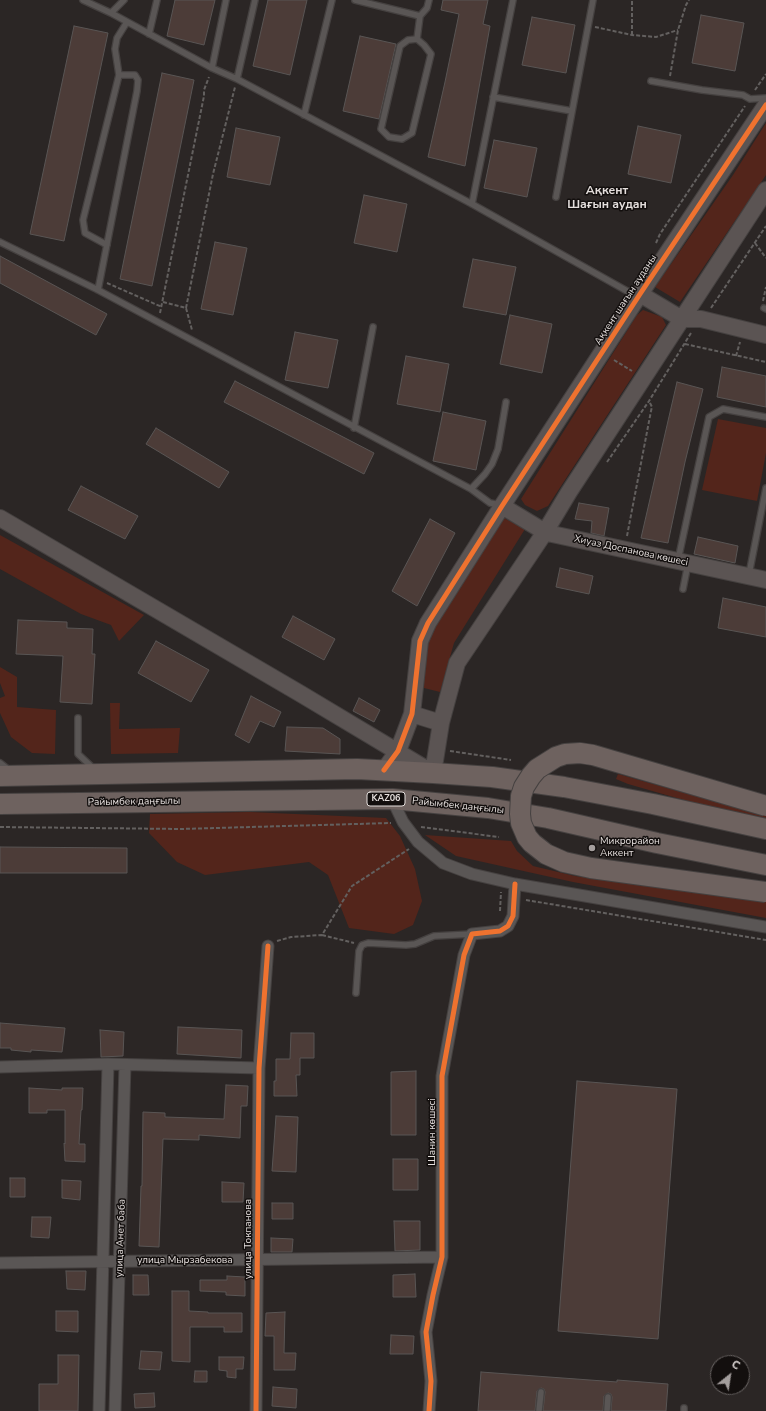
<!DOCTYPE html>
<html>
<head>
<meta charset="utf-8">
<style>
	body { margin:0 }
	#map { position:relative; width:766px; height:1411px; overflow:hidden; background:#2b2625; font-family:"Nunito Sans",sans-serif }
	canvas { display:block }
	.north { position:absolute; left:710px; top:1355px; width:40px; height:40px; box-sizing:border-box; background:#130f0e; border:1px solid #676261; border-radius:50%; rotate:30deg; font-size:11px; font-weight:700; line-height:16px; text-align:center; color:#e5dfdd }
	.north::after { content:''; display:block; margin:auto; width:14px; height:18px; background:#a49e9d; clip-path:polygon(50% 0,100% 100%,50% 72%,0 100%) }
</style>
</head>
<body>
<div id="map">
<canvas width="766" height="1411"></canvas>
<div class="north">С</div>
</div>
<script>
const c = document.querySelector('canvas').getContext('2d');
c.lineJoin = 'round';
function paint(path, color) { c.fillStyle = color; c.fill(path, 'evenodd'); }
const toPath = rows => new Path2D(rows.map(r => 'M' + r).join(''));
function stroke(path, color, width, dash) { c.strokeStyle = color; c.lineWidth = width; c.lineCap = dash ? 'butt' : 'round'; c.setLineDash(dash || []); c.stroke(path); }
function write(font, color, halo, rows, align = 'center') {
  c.font = font + ' "Nunito Sans",sans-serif'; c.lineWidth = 3; c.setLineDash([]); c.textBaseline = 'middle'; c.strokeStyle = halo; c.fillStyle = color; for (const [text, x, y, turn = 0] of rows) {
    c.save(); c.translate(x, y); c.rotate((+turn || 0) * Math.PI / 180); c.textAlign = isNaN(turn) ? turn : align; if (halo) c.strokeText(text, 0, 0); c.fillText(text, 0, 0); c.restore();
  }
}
paint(toPath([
	[766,123,766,175,680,302,655,287,733,175],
	[643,310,662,317,666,325,548,506,537,511,525,505,521,499,637,315],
	[718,419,766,428,766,453,757,501,702,490],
	[502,517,525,529,454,643,440,692,420,687,426,638],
	[0,535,144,615,119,641,111,625,81,614,0,569],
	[0,667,17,677,17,707,56,710,55,754,32,753,11,737,0,713,0,698,5,696,0,683],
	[110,703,120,703,119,729,180,728,178,753,111,754],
	[618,774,766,816,766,821,701,805,628,784,616,779],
	[250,812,386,818,400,836,415,869,422,901,413,925,394,934,349,928,328,875,309,862,205,875,177,862,149,833,150,814],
	[425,835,511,841,517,851,533,866,575,876,766,900,766,918,573,882,456,856]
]), '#53251b');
const building = toPath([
	[175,0,215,0,204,45,167,36,175,0],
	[268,0,307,0,290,75,253,66,268,0],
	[443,0,488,0,483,24,490,26,465,166,428,157,445,82,459,14,441,10,443,0],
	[701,15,744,23,735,71,692,63,701,15],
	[532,17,575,25,566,73,522,65,532,17],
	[74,26,108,33,64,241,30,234,74,26],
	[360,36,396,44,379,119,343,111,360,36],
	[162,73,194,80,152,286,120,279,162,73],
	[638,126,681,135,671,183,628,174,638,126],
	[236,128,280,137,270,185,227,177,236,128],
	[494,140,537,148,527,197,484,188,494,140],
	[364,195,407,204,397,252,354,243,364,195],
	[215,242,247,248,233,315,201,309,215,242],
	[0,256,107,314,96,335,0,283,0,256],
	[473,259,516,267,506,315,463,307,473,259],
	[510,315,552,324,542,373,500,364,510,315],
	[295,332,338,340,328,388,285,380,295,332],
	[406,356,449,364,440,412,397,404,406,356],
	[722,367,766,376,766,407,717,397,722,367],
	[235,381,374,453,364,474,224,402,235,381],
	[677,382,703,389,685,462,668,543,641,538,677,382],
	[443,412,486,421,476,470,433,461,443,412],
	[156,428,229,472,219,488,146,444,156,428],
	[81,486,138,516,125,539,68,510,81,486],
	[579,503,609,508,604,536,591,533,592,521,575,519,579,503],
	[430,519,455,533,417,606,392,591,430,519],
	[698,537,738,546,735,563,694,554,698,537],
	[560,568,593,576,589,594,556,587,560,568],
	[723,598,766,607,766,637,718,628,723,598],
	[293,616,335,639,324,660,282,637,293,616],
	[18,620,67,622,67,628,93,629,92,654,95,654,92,704,60,702,63,656,16,654,18,620],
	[156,641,209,670,191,702,138,673,156,641],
	[251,696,281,712,274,727,260,721,249,743,235,735,251,696],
	[359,698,380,710,374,722,353,711,359,698],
	[287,727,323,728,340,739,340,754,285,751,287,727],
	[0,847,127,848,127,873,0,873,0,847],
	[0,1023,65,1028,62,1052,31,1050,31,1052,11,1050,11,1048,0,1048,0,1023],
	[178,1027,242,1030,241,1058,177,1054,178,1027],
	[100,1030,124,1032,123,1056,101,1057,100,1030],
	[291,1033,314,1033,314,1058,300,1058,300,1075,296,1075,297,1096,274,1096,274,1081,276,1081,276,1059,290,1059,291,1033],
	[416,1071,416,1135,391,1135,391,1072,416,1071],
	[577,1081,677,1089,658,1339,558,1331,577,1081],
	[226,1085,248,1086,247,1106,241,1106,240,1138,199,1135,199,1140,163,1139,159,1247,139,1246,141,1186,142,1186,143,1112,165,1113,165,1117,224,1119,226,1085],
	[29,1088,62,1090,62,1088,83,1088,82,1110,81,1110,79,1144,85,1144,85,1162,65,1161,64,1143,65,1144,65,1110,47,1110,47,1113,29,1113,29,1088],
	[276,1116,298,1117,296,1172,272,1171,276,1116],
	[393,1159,418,1159,418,1190,393,1190,393,1159],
	[10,1178,25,1178,25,1197,10,1197,10,1178],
	[62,1180,81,1181,80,1200,62,1198,62,1180],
	[222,1182,244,1183,243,1202,222,1202,222,1182],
	[272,1203,293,1203,293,1219,272,1219,272,1203],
	[32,1217,51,1217,49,1238,31,1237,32,1217],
	[394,1221,420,1221,420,1250,395,1251,394,1221],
	[271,1238,293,1239,292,1252,271,1252,271,1238],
	[66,1271,86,1271,85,1290,67,1289,66,1271],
	[415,1274,416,1297,393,1297,393,1275,415,1274],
	[133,1275,148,1275,149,1295,133,1295,133,1275],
	[227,1276,245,1277,245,1296,226,1295,226,1292,200,1291,200,1280,227,1280,227,1276],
	[172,1291,189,1291,189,1311,208,1312,208,1313,242,1313,242,1332,224,1332,224,1327,190,1327,190,1362,172,1361,172,1291],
	[56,1311,78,1311,78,1332,56,1331,56,1311],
	[285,1312,284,1353,296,1353,295,1370,274,1370,274,1336,265,1336,266,1313,285,1312],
	[391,1335,414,1336,413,1354,390,1354,391,1335],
	[141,1351,162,1352,160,1370,139,1369,141,1351],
	[58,1355,79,1355,78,1411,39,1411,39,1384,58,1384,58,1355],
	[219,1357,244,1357,243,1369,236,1369,236,1378,227,1377,227,1371,219,1370,219,1357],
	[195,1371,207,1371,207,1382,194,1382,195,1371],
	[481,1372,617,1382,617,1380,668,1384,666,1411,611,1411,612,1397,611,1394,608,1393,604,1396,603,1411,543,1411,545,1392,544,1389,541,1388,537,1391,535,1411,478,1411,481,1372],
	[273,1387,297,1389,296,1408,272,1406,273,1387],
	[154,1393,155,1407,135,1408,134,1394,154,1393]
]);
paint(building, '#4c3c38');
stroke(building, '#595554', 1);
const lane = toPath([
	[83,0,111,13,212,68,237,79,472,204,627,291,638,293],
	[355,0,420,16],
	[111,13,124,0],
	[149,34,157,0],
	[417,39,424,45,431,54,412,133,402,139,389,137,381,129,400,46,408,40,417,39],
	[417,39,420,16,427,8,429,0],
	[212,68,226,0],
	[119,75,115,49,117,38,127,22],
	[237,79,255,0],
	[651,81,702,90,743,95,750,99,766,98],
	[493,97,572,111],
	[304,115,332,0],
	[556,197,593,0],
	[472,204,513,0],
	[0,242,98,290,471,489,490,503,500,505],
	[98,290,137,91,138,80,135,75,119,75,83,220,85,233,107,245],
	[764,308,766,309],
	[354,428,373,327],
	[471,489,485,474,492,464,498,449,506,402],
	[678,560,709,417,723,409,766,417],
	[749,574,766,488],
	[683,589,688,564],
	[78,718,78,754,94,769],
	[0,763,9,770],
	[356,993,359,951,362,945,368,943,406,945,415,944,434,936,472,934],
	[539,1411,541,1392],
	[607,1411,608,1397],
	[684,1411,684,1408]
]);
const street = toPath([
	[392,799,403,822,418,842,443,863,472,874,515,884,766,927],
	[0,1067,108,1064,259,1068],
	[0,1263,442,1257],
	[99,1411,108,1064],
	[115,1411,125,1065],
	[256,1411,259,1068,268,946],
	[429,1411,431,1381,426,1332,433,1295,442,1257,442,1076,464,955,472,934,500,931,508,926,513,916,515,884]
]);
const secondary = toPath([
	[640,294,682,319,701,319,766,335],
	[502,506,545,532,552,534,766,580],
	[0,518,301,694,433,773,441,723,457,663,545,532,569,492,766,190],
	[412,714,441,723],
	[384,770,398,751,412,714,420,641,428,623,502,506,640,294,766,105]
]);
const highway = toPath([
	[0,776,357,769,433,773,492,777,564,787,653,804,766,829],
	[0,804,392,799,488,808,548,818,657,843,766,865]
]);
stroke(lane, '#454140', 8);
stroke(street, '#454140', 13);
stroke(secondary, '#454140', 18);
stroke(highway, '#454140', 22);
stroke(toPath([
	[595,27,632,35,656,37,678,30],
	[632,35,632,0],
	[670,76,678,30,686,5,689,0],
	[755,90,766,74],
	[656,243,660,234,745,106],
	[755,243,766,258],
	[107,283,162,307],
	[763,301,766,287],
	[163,302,186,308,192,330],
	[186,308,213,174,235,87],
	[711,308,766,226],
	[160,313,204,96,204,90,209,77],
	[685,344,766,362],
	[736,356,740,342],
	[614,360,632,371],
	[607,462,649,401,691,333],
	[627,536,651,411,652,407,649,401],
	[450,751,511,760],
	[0,827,181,829,391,823],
	[421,827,499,837],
	[526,900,766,940],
	[500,911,501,892],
	[322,935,354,943],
	[277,941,291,937,322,935,352,886,409,849]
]), '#63605f', 2, [4, 2]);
stroke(lane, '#5a5655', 5.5);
stroke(street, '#5a5655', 11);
stroke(secondary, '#5b5453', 16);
stroke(highway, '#6e625f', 20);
const highwayBridge = toPath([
	[766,806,593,755,580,753,565,754,556,757,537,769,531,776,524,787,521,796,520,814,521,823,527,837,532,843,546,854,564,862,591,868,766,892]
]);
stroke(highwayBridge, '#454140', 22, []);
stroke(highwayBridge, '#6e625f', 20);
stroke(toPath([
	[384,770,398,751,412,714,420,641,428,623,502,506,640,294,766,105],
	[256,1411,259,1068,268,946],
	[429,1411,431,1381,426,1332,433,1295,442,1257,442,1076,464,955,472,934,500,931,508,926,513,916,515,884]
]), '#ef722f', 5);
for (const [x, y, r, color] of [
	[592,848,4,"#a49e9d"]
]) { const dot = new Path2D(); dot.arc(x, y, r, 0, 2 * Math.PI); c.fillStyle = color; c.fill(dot); stroke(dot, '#130f0e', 1.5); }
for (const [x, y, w] of [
	[386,799,38]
]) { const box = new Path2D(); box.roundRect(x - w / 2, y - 7, w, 14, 3); c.fillStyle = '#130f0e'; c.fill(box); stroke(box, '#e5dfdd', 1); }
write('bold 9px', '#e5dfdd', null, [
	["KАZ06",386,799]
]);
write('10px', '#e5dfdd', '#130f0e', [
	["Ақкент шағын ауданы",626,300,-57],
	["Хиуаз Доспанова көшесі",631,551,12],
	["Райымбек даңғылы",134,802,-1],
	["Райымбек даңғылы",458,806,6],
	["Шанин көшесі",433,1132,-90],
	["улица Анет баба",121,1238,-88],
	["улица Токпанова",249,1239,-90],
	["улица Мырзабекова",185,1261]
]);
write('10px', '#e5dfdd', '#130f0e', [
	["Микрорайон",600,842],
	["Аккент",600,854]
], 'left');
write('bold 12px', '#e5dfdd', '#130f0e', [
	["Ақкент",607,191],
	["Шағын аудан",607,205]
]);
</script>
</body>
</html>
